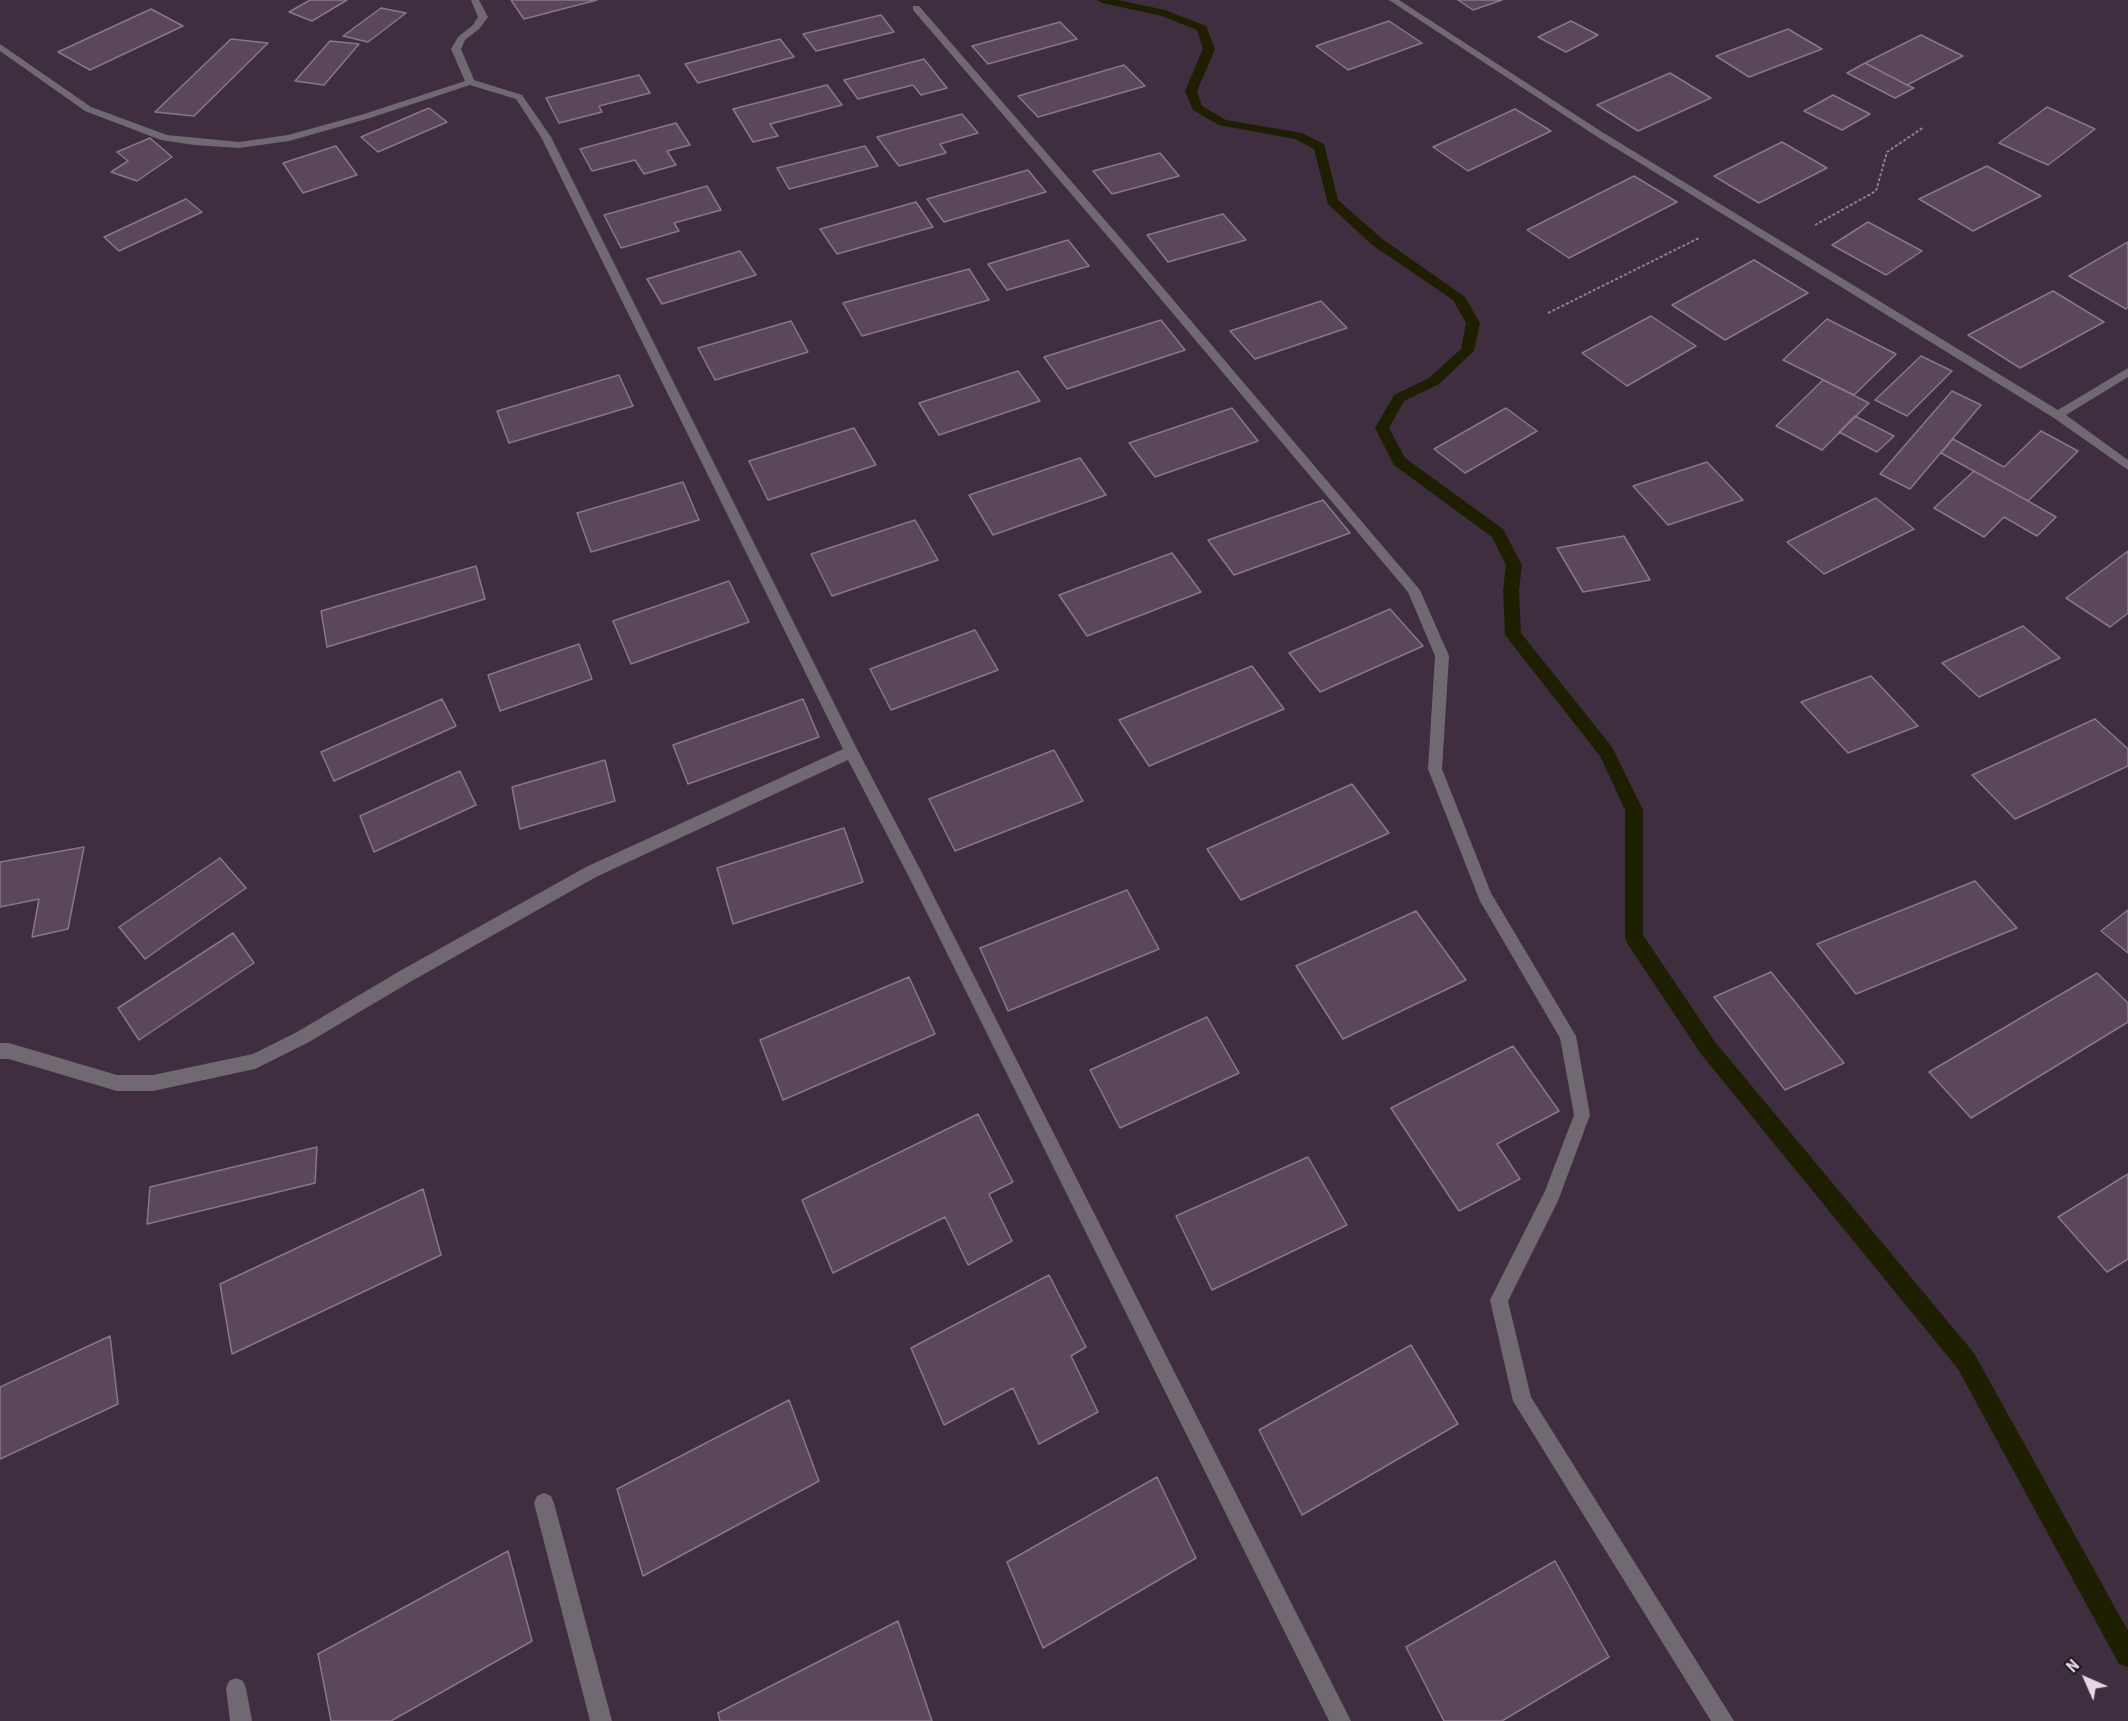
<!DOCTYPE html>
<html>
<head>
<meta charset="utf-8">
<style>
	body { margin:0 }
	#map { position:relative; width:2128px; height:1721px; overflow:hidden; background:#3f2e40; font-family:"Roboto Condensed",sans-serif }
	canvas { display:block }
	.north { position:absolute; left:2056px; top:1649px; width:60px; height:60px; -webkit-text-stroke:4px #211921; paint-order:stroke; rotate:315deg; font-size:16px; font-weight:700; line-height:24px; text-align:center; color:#e3d8e3 }
	.north::after { content:''; display:block; margin:auto; width:21px; height:27px; background:#e3d8e3; clip-path:polygon(50% 0,100% 100%,50% 72%,0 100%) }
</style>
</head>
<body>
<div id="map">
<canvas width="2128" height="1721"></canvas>
<div class="north">N</div>
</div>
<script>
const c = document.querySelector('canvas').getContext('2d');
c.lineJoin = 'round';
const toPath = rows => new Path2D(rows.map(r => 'M' + r).join(''));
function paint(path, color) { c.fillStyle = color; c.fill(path, 'evenodd'); }
function stroke(path, color, width, dash) { c.strokeStyle = color; c.lineWidth = width; c.lineCap = dash ? 'butt' : 'round'; c.setLineDash(dash || []); c.stroke(path); }
paint(toPath([
	[1097,0,1118,0,1165,10,1206,26,1215,49,1197,91,1202,106,1226,120,1302,133,1324,144,1338,200,1381,238,1465,297,1480,323,1474,351,1439,384,1404,401,1389,428,1405,458,1503,529,1522,565,1519,590,1521,633,1612,747,1643,810,1643,935,1715,1042,1974,1353,2128,1631,2128,1667,2119,1664,1958,1369,1701,1054,1627,943,1625,937,1625,810,1600,756,1505,635,1503,590,1506,565,1492,537,1394,465,1375,428,1394,395,1429,378,1461,349,1466,323,1453,300,1371,244,1328,204,1314,149,1295,139,1219,125,1193,110,1185,91,1203,49,1197,30,1162,16,1102,3,1097,0]
]), '#1e1e00');
const building = toPath([
	[310,0,347,0,312,21,289,12,310,0],
	[511,0,597,0,524,19,511,0],
	[1458,0,1502,0,1473,10,1458,0],
	[381,8,406,13,368,42,343,36,381,8],
	[151,9,183,26,90,70,58,52,151,9],
	[881,15,894,32,816,51,803,34,881,15],
	[1389,21,1422,43,1348,70,1316,46,1389,21],
	[1571,21,1598,35,1566,52,1538,37,1571,21],
	[1060,22,1077,39,988,64,972,46,1060,22],
	[1788,29,1822,49,1749,77,1716,56,1788,29],
	[1921,35,1963,56,1907,85,1865,63,1921,35],
	[231,39,268,43,194,116,155,112,231,39],
	[780,39,794,57,698,83,685,64,780,39],
	[330,41,359,44,324,85,295,81,330,41],
	[924,59,947,88,921,95,913,85,858,99,844,80,924,59],
	[1865,63,1907,85,1914,88,1895,98,1847,73,1865,63],
	[1124,65,1145,86,1038,117,1018,96,1124,65],
	[1670,73,1711,98,1638,131,1597,105,1670,73],
	[639,75,650,93,599,106,602,112,559,123,546,98,639,75],
	[827,85,842,105,770,124,778,136,753,142,733,109,827,85],
	[1833,95,1870,114,1842,130,1804,111,1833,95],
	[2047,107,2095,129,2048,165,1999,143,2047,107],
	[429,108,447,122,378,152,361,137,429,108],
	[1515,109,1551,131,1468,171,1433,147,1515,109],
	[962,114,978,133,940,144,946,153,899,166,877,137,962,114],
	[676,123,690,145,667,151,676,165,644,174,635,160,592,171,580,149,676,123],
	[150,138,172,157,137,181,111,172,128,161,117,152,150,138],
	[1782,142,1827,168,1759,203,1714,176,1782,142],
	[336,146,357,175,303,193,283,163,336,146],
	[865,146,878,166,789,189,777,168,865,146],
	[1160,153,1179,176,1112,194,1093,171,1160,153],
	[1987,166,2041,196,1973,231,1919,199,1987,166],
	[1028,170,1046,192,944,222,927,199,1028,170],
	[1634,176,1677,202,1569,258,1527,230,1634,176],
	[707,186,721,210,674,223,679,231,621,248,604,215,707,186],
	[186,199,202,212,119,251,104,237,186,199],
	[916,202,933,227,837,254,820,229,916,202],
	[1223,214,1246,240,1168,262,1147,235,1223,214],
	[1868,222,1922,251,1886,275,1832,245,1868,222],
	[1068,240,1089,266,1007,290,988,264,1068,240],
	[2128,242,2128,307,2126,309,2069,276,2128,242],
	[740,251,756,275,662,304,647,279,740,251],
	[1754,260,1808,293,1725,340,1672,305,1754,260],
	[969,269,989,300,862,336,843,303,969,269],
	[2053,291,2104,322,2020,368,1968,335,2053,291],
	[1321,301,1347,328,1255,359,1230,331,1321,301],
	[1651,316,1696,346,1627,386,1582,353,1651,316],
	[1827,319,1896,354,1854,395,1783,360,1827,319],
	[1161,320,1185,350,1067,389,1044,357,1161,320],
	[791,321,808,352,715,380,698,348,791,321],
	[1921,356,1952,371,1907,416,1875,400,1921,356],
	[1018,371,1040,401,939,435,919,403,1018,371],
	[619,375,633,406,509,443,497,411,619,375],
	[1823,380,1869,403,1822,450,1776,426,1823,380],
	[1952,391,1981,405,1910,489,1880,474,1952,391],
	[1232,408,1258,441,1155,477,1129,443,1232,408],
	[1506,408,1537,431,1465,473,1434,449,1506,408],
	[1855,416,1894,436,1877,452,1839,432,1855,416],
	[854,428,876,465,768,500,749,461,854,428],
	[2041,431,2078,451,2028,501,1941,453,1953,439,2004,467,2041,431],
	[1080,458,1106,495,993,535,969,495,1080,458],
	[1707,462,1743,500,1668,525,1633,486,1707,462],
	[1974,471,2028,501,2056,517,2037,536,2004,517,1984,537,1934,508,1974,471],
	[683,482,699,520,591,552,577,513,683,482],
	[1876,498,1914,529,1824,574,1787,542,1876,498],
	[1323,500,1350,533,1234,575,1208,540,1323,500],
	[915,520,938,560,832,596,811,554,915,520],
	[1624,536,1650,580,1583,592,1557,548,1624,536],
	[2128,551,2128,613,2110,627,2066,598,2128,551],
	[1172,553,1201,592,1087,636,1059,595,1172,553],
	[476,566,485,599,327,647,321,611,476,566],
	[729,581,749,622,631,664,613,621,729,581],
	[1390,609,1423,646,1320,692,1289,653,1390,609],
	[2023,626,2060,658,1979,697,1942,663,2023,626],
	[975,630,998,670,891,710,870,669,975,630],
	[579,644,592,679,500,711,488,675,579,644],
	[1252,666,1284,709,1149,766,1119,720,1252,666],
	[1871,676,1918,726,1848,753,1801,702,1871,676],
	[442,699,456,726,334,781,321,752,442,699],
	[803,699,819,737,688,784,673,745,803,699],
	[2095,719,2128,749,2128,766,2015,819,1972,775,2095,719],
	[1054,750,1083,801,955,851,929,799,1054,750],
	[605,760,615,801,520,829,512,787,605,760],
	[460,771,476,805,374,852,360,816,460,771],
	[1352,784,1389,833,1241,900,1207,849,1352,784],
	[844,828,863,882,733,924,717,868,844,828],
	[84,847,68,929,32,937,39,899,0,907,0,862,84,847],
	[220,858,246,888,145,959,119,927,220,858],
	[1975,881,2017,928,1856,994,1817,944,1975,881],
	[1127,890,1159,949,1008,1011,980,948,1127,890],
	[2128,910,2128,953,2101,931,2128,910],
	[1416,911,1466,980,1343,1039,1296,966,1416,911],
	[233,933,254,963,139,1040,118,1008,233,933],
	[1771,972,1844,1063,1785,1090,1714,997,1771,972],
	[2097,973,2128,1003,2128,1022,1971,1118,1929,1072,2097,973],
	[909,977,935,1034,783,1100,760,1040,909,977],
	[1207,1017,1239,1073,1120,1128,1090,1070,1207,1017],
	[1513,1046,1559,1111,1497,1144,1520,1179,1459,1211,1391,1108,1513,1046],
	[978,1114,1013,1182,989,1194,1012,1241,968,1265,945,1217,833,1273,802,1200,978,1114],
	[317,1147,315,1183,147,1224,150,1187,317,1147],
	[1308,1157,1347,1225,1212,1290,1176,1216,1308,1157],
	[2128,1174,2128,1259,2107,1272,2058,1217,2128,1174],
	[423,1189,441,1255,232,1354,220,1284,423,1189],
	[1049,1275,1086,1347,1071,1356,1098,1412,1039,1444,1013,1388,944,1425,911,1348,1049,1275],
	[110,1336,118,1404,0,1459,0,1387,110,1336],
	[1411,1345,1458,1424,1302,1515,1259,1430,1411,1345],
	[789,1400,819,1481,643,1576,617,1489,789,1400],
	[1157,1477,1196,1558,1043,1648,1007,1562,1157,1477],
	[508,1551,532,1641,391,1721,331,1721,318,1654,508,1551],
	[1555,1561,1609,1657,1502,1721,1444,1721,1406,1647,1555,1561],
	[898,1621,932,1721,720,1721,718,1713,898,1621]
]);
paint(building, '#5a475a');
stroke(building, '#8a768a', 1.5);
stroke(toPath([
	[1815,225,1876,191,1887,152,1924,127],
	[1548,313,1699,238]
]), '#8e808e', 2, [3, 2]);
paint(toPath([
	[471,0,479,0,488,17,479,29,465,40,461,49,474,80,522,95,551,137,857,749,920,869,1351,1721,1329,1721,910,879,848,760,596,877,410,982,309,1042,255,1069,153,1091,117,1091,9,1059,0,1059,0,1043,9,1043,117,1075,153,1075,253,1054,297,1032,398,972,586,867,843,749,541,137,516,99,470,85,370,118,289,141,239,148,194,145,161,140,85,111,0,51,0,44,91,107,167,135,239,142,288,135,364,114,465,81,451,49,458,37,473,25,478,17,471,0],
	[1389,0,1399,0,1602,132,2058,410,2128,368,2128,377,2066,415,2128,460,2128,470,2054,418,1596,136,1389,0],
	[913,6,919,6,1124,242,1420,590,1449,656,1442,769,1491,893,1576,1036,1590,1115,1558,1201,1508,1301,1531,1397,1734,1721,1711,1721,1513,1401,1490,1300,1545,1191,1574,1115,1560,1038,1480,901,1428,769,1435,656,1408,592,1116,246,913,10,913,6],
	[544,1493,551,1496,554,1503,612,1721,590,1721,534,1503,537,1496,544,1493],
	[236,1678,243,1681,246,1688,252,1721,230,1721,226,1688,229,1681,236,1678]
]), '#716971');
</script>
</body>
</html>
